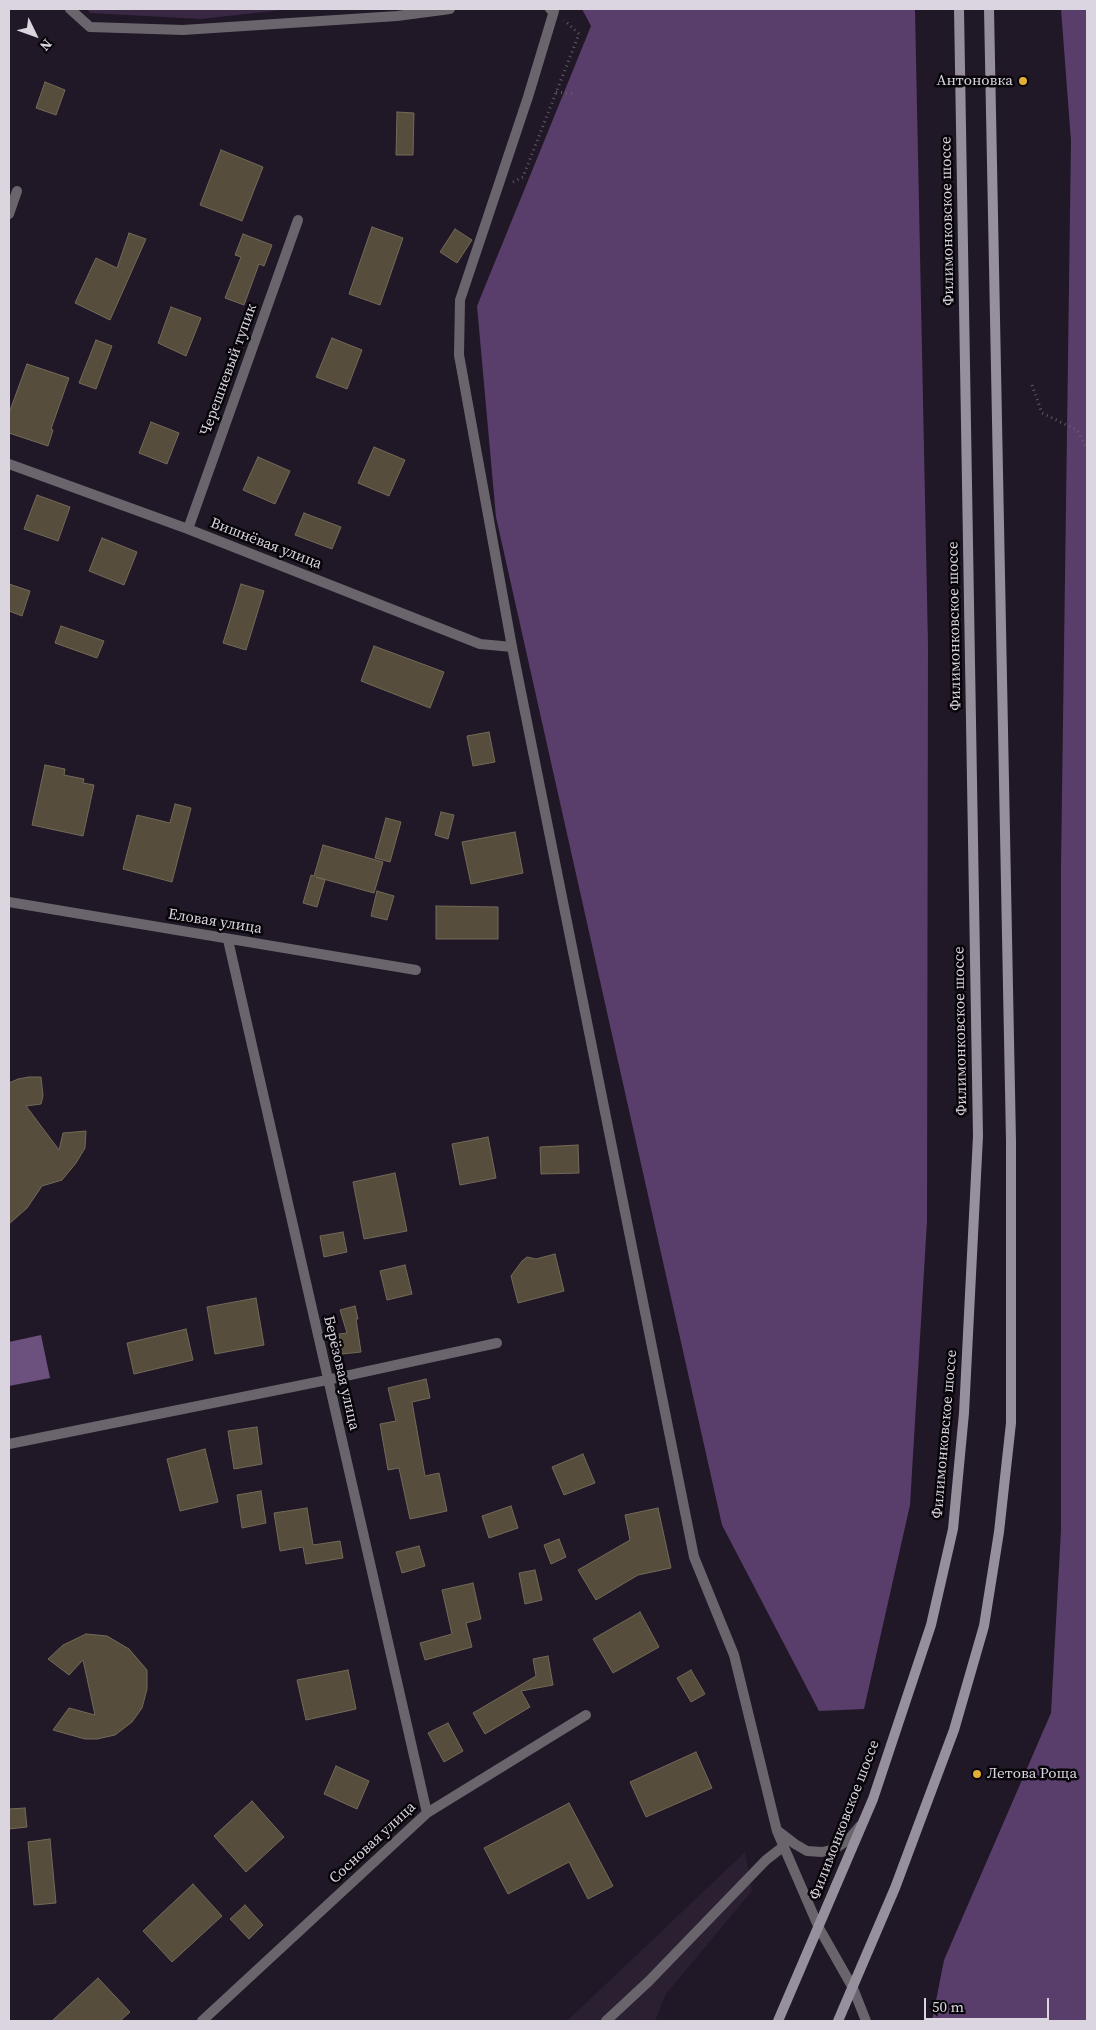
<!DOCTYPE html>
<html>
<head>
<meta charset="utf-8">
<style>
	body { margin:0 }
	#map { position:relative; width:1096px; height:2030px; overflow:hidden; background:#201826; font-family:"Source Serif 4",serif }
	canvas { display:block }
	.frame { position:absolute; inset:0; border:10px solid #dad5de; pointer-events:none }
	.north { position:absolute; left:10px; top:10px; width:50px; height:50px; -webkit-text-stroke:4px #08050a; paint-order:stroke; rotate:132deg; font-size:14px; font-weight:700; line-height:20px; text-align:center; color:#dad5de }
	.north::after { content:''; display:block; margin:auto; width:18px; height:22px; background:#dad5de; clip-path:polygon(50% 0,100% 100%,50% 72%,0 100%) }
	.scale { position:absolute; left:924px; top:1998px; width:125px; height:22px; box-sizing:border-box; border:2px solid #dad5de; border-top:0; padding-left:6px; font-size:15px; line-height:18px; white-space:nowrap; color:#dad5de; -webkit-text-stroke:4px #08050a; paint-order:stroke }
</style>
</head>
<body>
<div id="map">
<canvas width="1096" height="2030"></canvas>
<div class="frame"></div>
<div class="north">N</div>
<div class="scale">50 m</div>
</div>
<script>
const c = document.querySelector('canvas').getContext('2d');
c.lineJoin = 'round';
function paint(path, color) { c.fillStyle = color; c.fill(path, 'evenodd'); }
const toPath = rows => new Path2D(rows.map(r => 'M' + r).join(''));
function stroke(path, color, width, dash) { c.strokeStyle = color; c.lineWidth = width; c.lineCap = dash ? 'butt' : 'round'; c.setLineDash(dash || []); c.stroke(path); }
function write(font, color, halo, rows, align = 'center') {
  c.font = font + ' "Source Serif 4",serif'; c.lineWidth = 5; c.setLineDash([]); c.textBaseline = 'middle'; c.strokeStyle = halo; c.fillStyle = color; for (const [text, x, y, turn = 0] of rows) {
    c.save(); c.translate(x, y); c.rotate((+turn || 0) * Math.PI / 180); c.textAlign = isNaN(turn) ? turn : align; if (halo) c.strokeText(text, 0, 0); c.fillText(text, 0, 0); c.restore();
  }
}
paint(toPath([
	[745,1852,752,1891,666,1994,655,2021,567,2021]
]), '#2b1f32');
paint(toPath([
	[87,9,290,9,201,19,90,13]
]), '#392744');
paint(toPath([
	[582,9,915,9,928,645,927,1221,910,1505,864,1709,819,1711,722,1525,496,517,477,306,591,26],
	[1061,9,1087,9,1087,2021,932,2021,944,1960,1051,1713,1061,1530,1061,867,1071,141]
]), '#593e6b');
paint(toPath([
	[41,1335,50,1378,9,1386,9,1342]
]), '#6c507e');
const building = toPath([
	[45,82,65,90,56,115,36,108,45,82],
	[397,112,414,113,413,155,396,155,397,112],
	[221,150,263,167,242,221,200,205,221,150],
	[372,227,403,238,380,305,349,294,372,227],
	[455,229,472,240,457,263,440,252,455,229],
	[129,233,146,239,110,320,75,303,96,258,117,268,129,233],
	[243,234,272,245,264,266,259,264,244,305,225,298,241,257,235,255,243,234],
	[171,307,201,318,186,356,158,343,171,307],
	[332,338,362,350,347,389,316,377,332,338],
	[96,340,112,346,96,389,79,383,96,340],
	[27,364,69,378,51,429,53,430,48,446,9,433,9,413,27,364],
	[151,422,179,433,167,464,139,453,151,422],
	[374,447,405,460,389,496,358,483,374,447],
	[258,457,290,471,275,504,243,490,258,457],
	[37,495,70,507,58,541,24,529,37,495],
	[304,513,341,527,332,549,295,535,304,513],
	[102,538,137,552,124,585,89,571,102,538],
	[9,584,30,591,22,616,9,611,9,584],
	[241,584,264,591,246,650,223,643,241,584],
	[61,626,104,641,97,658,55,643,61,626],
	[374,646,444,672,430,708,361,681,374,646],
	[489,732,495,762,473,766,467,736,489,732],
	[45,765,65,769,64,775,84,779,83,783,94,785,83,836,32,825,45,765],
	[175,804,191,808,172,882,123,869,137,815,170,823,175,804],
	[441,812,454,815,448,839,435,835,441,812],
	[386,818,401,822,390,862,375,858,386,818],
	[515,832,523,873,471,884,462,842,515,832],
	[323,845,383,862,374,893,316,877,325,880,317,907,303,903,311,875,314,876,323,845],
	[377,891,394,896,387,920,371,916,377,891],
	[436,906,498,907,498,939,436,939,436,906],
	[29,1077,41,1077,43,1096,41,1104,26,1106,59,1150,63,1133,86,1131,85,1148,76,1163,62,1180,42,1186,27,1208,9,1224,9,1083,18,1079,29,1077],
	[488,1137,496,1178,460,1185,452,1144,488,1137],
	[578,1145,579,1173,541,1174,540,1147,578,1145],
	[395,1173,407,1231,364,1239,353,1182,395,1173],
	[343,1232,347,1252,324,1257,320,1236,343,1232],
	[555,1254,564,1291,518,1303,511,1276,522,1261,527,1257,536,1259,555,1254],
	[405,1265,412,1294,387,1300,380,1271,405,1265],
	[256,1298,264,1345,215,1354,207,1307,256,1298],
	[355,1306,358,1319,356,1319,361,1352,342,1354,339,1334,347,1333,340,1310,355,1306],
	[186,1329,193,1360,134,1374,127,1343,186,1329],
	[426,1379,430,1398,412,1402,425,1476,439,1473,447,1511,410,1519,399,1468,388,1470,380,1424,396,1421,388,1388,426,1379],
	[257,1427,262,1464,234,1469,228,1431,257,1427],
	[205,1449,218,1502,180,1511,167,1459,205,1449],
	[583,1454,595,1483,564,1495,552,1467,583,1454],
	[261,1491,266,1523,242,1528,237,1495,261,1491],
	[511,1506,518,1528,489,1538,482,1516,511,1506],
	[307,1508,313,1545,340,1541,343,1558,306,1564,303,1547,280,1551,274,1513,307,1508],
	[658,1508,671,1568,638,1575,596,1600,578,1570,630,1540,625,1515,658,1508],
	[559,1539,566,1557,551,1564,544,1545,559,1539],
	[419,1546,425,1566,402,1573,396,1552,419,1546],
	[535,1570,542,1600,525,1604,519,1573,535,1570],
	[473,1583,481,1619,466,1623,472,1647,425,1660,420,1643,452,1634,442,1590,473,1583],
	[640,1612,659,1647,613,1673,593,1639,640,1612],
	[86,1634,107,1636,129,1649,147,1670,147,1689,142,1708,132,1722,115,1735,97,1739,85,1739,53,1730,69,1708,95,1715,83,1660,69,1675,48,1659,63,1645,86,1634],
	[548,1656,553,1685,521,1691,530,1707,485,1734,473,1713,536,1676,533,1659,548,1656],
	[348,1670,356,1709,306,1720,297,1680,348,1670],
	[691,1670,705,1694,691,1702,677,1678,691,1670],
	[448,1723,463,1751,444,1762,428,1733,448,1723],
	[696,1752,712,1788,646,1817,630,1782,696,1752],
	[336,1766,369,1781,357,1809,324,1794,336,1766],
	[252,1801,284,1837,246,1872,214,1836,252,1801],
	[569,1803,613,1886,588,1899,569,1862,508,1894,484,1848,569,1803],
	[25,1808,27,1827,9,1829,9,1809,25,1808],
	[50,1839,56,1903,34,1905,28,1842,50,1839],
	[193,1884,222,1916,172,1962,143,1931,193,1884],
	[245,1905,263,1925,249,1939,230,1919,245,1905],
	[98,1978,130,2012,120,2021,52,2021,98,1978]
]);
paint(building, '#564d3c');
stroke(building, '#736a58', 1);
stroke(toPath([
	[556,92,576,94],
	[513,182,523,177,579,34,564,20],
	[1032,385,1042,413,1077,430,1087,450]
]), '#625b67', 3, [1, 4]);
stroke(toPath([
	[9,214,17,191],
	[9,464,188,529,480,644,512,647],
	[188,529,298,220],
	[9,902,416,970],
	[228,940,427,1813],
	[9,1444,327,1380,497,1343],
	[202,2021,427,1813,586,1715],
	[606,2021,649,1981,766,1860,784,1846]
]), '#6a656d', 10);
stroke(toPath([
	[70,9,90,27,183,30,397,16,450,9],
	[550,9,554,11,528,97,460,300,459,355,512,647,694,1557,734,1655,777,1831,819,1928,853,1988,866,2021],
	[778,1831,795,1844,807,1851,822,1852,835,1849,848,1840,860,1826]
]), '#6a656d', 10);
stroke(toPath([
	[778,2021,873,1799,931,1625,953,1529,964,1413,978,1136,959,9],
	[838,2021,895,1888,954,1730,984,1626,999,1532,1011,1423,1011,1141,989,9]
]), '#968f9c', 10);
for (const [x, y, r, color] of [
	[1023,81,5,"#e2ae34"],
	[977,1774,5,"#e2ae34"]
]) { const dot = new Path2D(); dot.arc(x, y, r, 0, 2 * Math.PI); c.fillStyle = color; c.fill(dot); stroke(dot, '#08050a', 2); }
write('15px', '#dad5de', '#08050a', [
	["Антоновка",1013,81],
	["Летова Роща",987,1774,"left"]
], 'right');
write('15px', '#dad5de', '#08050a', [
	["Филимонковское шоссе",948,221,-91],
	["Черешневый тупик",229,370,-70],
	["Вишнёвая улица",266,544,21],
	["Филимонковское шоссе",955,626,-91],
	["Еловая улица",215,922,9],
	["Филимонковское шоссе",961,1031,-91],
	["Берёзовая улица",341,1373,77],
	["Филимонковское шоссе",945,1434,-85],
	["Филимонковское шоссе",845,1820,-69],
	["Сосновая улица",373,1843,-43]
]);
</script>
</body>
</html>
